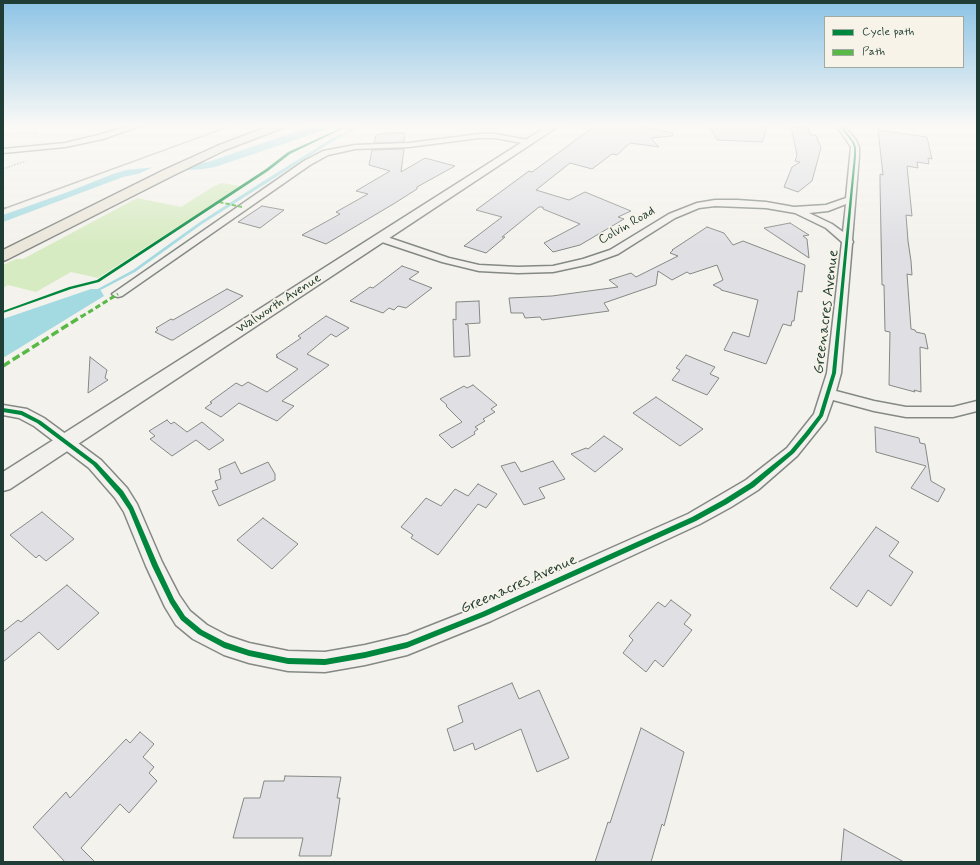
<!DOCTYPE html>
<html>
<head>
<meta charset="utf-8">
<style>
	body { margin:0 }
	#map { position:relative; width:980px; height:865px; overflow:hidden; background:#f4f2ec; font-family:Mynerve,sans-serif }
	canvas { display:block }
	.frame { position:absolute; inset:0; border:4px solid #1f3d34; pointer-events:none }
	.legend { position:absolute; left:824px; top:16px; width:140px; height:52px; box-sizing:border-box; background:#f7f3e8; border:1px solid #a1aaa0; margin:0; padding:5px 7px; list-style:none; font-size:12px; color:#1f3d34 }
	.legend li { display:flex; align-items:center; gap:8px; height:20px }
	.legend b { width:20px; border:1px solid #a1aaa0 }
</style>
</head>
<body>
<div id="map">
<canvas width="980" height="865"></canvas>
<div class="frame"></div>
<ul class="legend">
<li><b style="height:5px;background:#00873e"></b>Cycle path</li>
<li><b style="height:5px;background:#58b947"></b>Path</li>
</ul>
</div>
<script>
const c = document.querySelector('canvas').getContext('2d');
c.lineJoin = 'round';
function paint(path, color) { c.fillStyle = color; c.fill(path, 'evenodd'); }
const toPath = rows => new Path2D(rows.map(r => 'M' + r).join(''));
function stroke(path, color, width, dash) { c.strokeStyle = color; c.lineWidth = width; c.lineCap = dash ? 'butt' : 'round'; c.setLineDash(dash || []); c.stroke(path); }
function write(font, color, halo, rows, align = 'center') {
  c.font = font + ' Mynerve,sans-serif'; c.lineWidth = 3.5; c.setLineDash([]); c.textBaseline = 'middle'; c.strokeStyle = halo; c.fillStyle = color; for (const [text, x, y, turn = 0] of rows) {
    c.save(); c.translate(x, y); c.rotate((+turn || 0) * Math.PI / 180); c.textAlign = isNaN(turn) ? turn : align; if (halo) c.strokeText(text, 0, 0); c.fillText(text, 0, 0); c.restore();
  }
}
paint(toPath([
	[222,183,241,186,98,278,71,272,36,292,8,285,3,288,3,265,16,259,23,259,137,198,181,207,214,186]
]), '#d7ebc2');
paint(toPath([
	[315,125,340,125,215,167,203,169,137,174,123,177,3,222,3,215,65,193,113,174,126,170,208,162],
	[91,289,100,289,104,296,3,358,3,319]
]), '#a3dae1');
paint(toPath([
	[200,163,182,172,136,175,153,167]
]), '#f4f2ec');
paint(toPath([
	[360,125,362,125,333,141,202,224,135,272,95,293,93,293,92,292,133,270,200,222,262,182,331,139,360,125]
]), '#a3dae1');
const building = toPath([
	[596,125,635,125,673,133,672,136,651,138,659,147,630,143,617,155,612,154,592,169,570,163,536,190,569,200,585,192,631,211,618,217,624,219,580,245,553,252,544,243,580,224,543,209,543,207,539,207,502,237,505,237,486,253,464,246,502,217,476,210,529,171,532,172,554,156,596,125],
	[709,125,768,125,762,142,717,140,709,125],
	[791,127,808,128,811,135,816,135,821,148,812,181,798,192,784,187,792,167,800,162,795,161,797,155,791,127],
	[878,130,927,137,932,159,928,158,929,164,917,162,918,168,907,166,912,216,906,215,908,241,911,261,912,275,907,274,911,329,915,330,916,332,925,334,928,349,920,347,921,392,914,390,915,392,889,385,890,332,885,331,884,285,882,285,880,183,880,174,883,175,878,130],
	[386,133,405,133,404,142,374,143,376,135,386,133],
	[404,149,401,172,425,158,455,166,417,187,417,189,395,203,326,244,302,235,340,214,336,212,368,194,356,191,390,171,369,165,372,150,404,149],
	[262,206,284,210,260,228,238,222,262,206],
	[790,223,809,235,803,236,807,239,809,258,764,228,790,223],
	[707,227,724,233,733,245,743,241,805,265,802,292,798,291,794,321,792,321,791,326,783,324,766,364,724,350,733,332,749,337,758,300,721,290,721,289,713,285,723,280,717,265,690,274,687,272,672,280,658,271,656,285,604,303,609,311,542,320,540,317,525,318,523,313,511,313,509,298,552,296,618,287,609,280,631,273,636,277,678,256,670,253,673,250,672,250,707,227],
	[402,266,419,272,409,279,432,288,406,308,398,306,394,310,389,308,383,313,350,301,370,287,373,288,402,266],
	[227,289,243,296,173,340,171,340,155,332,158,330,156,328,171,319,173,320,227,289],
	[479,301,480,323,465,324,468,325,470,356,454,357,453,319,456,320,456,302,479,301],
	[326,316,349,328,336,337,331,334,307,354,329,365,282,401,294,406,277,421,239,403,221,417,205,408,212,403,210,402,236,383,242,386,248,382,267,392,298,369,276,357,278,357,276,355,301,338,298,336,326,316],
	[686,355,715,367,710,374,719,378,707,395,672,380,680,370,676,368,686,355],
	[90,357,107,370,105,378,108,380,88,393,90,357],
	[473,385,497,405,491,409,495,412,483,419,485,421,475,427,478,429,474,432,475,434,452,448,439,435,462,422,446,406,447,405,440,399,464,386,467,388,473,385],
	[656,397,703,429,680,446,633,413,656,397],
	[167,420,171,424,174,422,187,432,202,422,224,440,209,450,196,440,172,456,150,439,155,436,149,431,167,420],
	[875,427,919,438,920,443,925,444,931,481,945,489,938,502,911,488,926,466,876,452,875,427],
	[604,436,623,449,595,472,571,454,586,448,588,449,604,436],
	[553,461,565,479,539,488,545,498,524,505,501,466,515,462,521,472,553,461],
	[235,462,241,474,268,462,275,474,275,480,219,506,212,491,218,489,215,481,221,479,219,469,235,462],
	[478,484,497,494,486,508,478,504,438,555,411,538,413,535,401,527,426,498,441,506,455,489,468,496,478,484],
	[42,512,74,539,46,561,39,555,36,558,10,535,42,512],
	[263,518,298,544,272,569,237,540,263,518],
	[876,527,899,542,889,556,913,572,891,606,868,590,857,607,830,588,876,527],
	[67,585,99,613,58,650,39,632,3,662,3,632,18,620,21,622,67,585],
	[671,600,691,615,684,624,692,630,663,667,655,660,646,672,623,653,633,640,629,636,658,602,665,607,671,600],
	[512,683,519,699,539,690,569,758,537,772,521,729,475,750,473,743,454,751,447,729,463,722,458,706,512,683],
	[641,728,684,752,664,826,662,824,651,862,595,862,608,822,610,823,641,728],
	[140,732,154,744,143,757,154,767,149,773,157,781,129,813,120,804,81,848,95,862,65,862,33,827,66,792,70,798,126,739,130,743,140,732],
	[285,776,341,777,337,798,340,798,331,856,299,856,303,838,233,838,244,798,260,798,264,781,284,781,285,776],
	[844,829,904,862,841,862,844,829]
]);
paint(building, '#dfdfe4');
stroke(building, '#848985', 1);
const minor = toPath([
	[132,125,142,125,103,139,65,147,3,153,3,149,65,143,98,135,132,125],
	[836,125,843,125,856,140,859,147,859,156,852,240,853,242,852,244,841,373,836,391,874,401,906,407,953,407,977,401,977,411,953,417,906,417,874,411,833,400,826,420,797,456,758,490,731,507,700,524,491,621,407,655,365,665,325,672,288,671,249,663,224,655,193,639,176,625,165,607,146,566,124,512,115,498,89,468,34,426,19,418,3,415,3,405,27,409,44,418,101,460,127,488,137,504,162,562,179,595,190,611,207,625,228,636,249,643,288,651,325,652,365,645,407,635,478,607,688,514,746,480,787,448,814,414,827,373,842,242,826,228,795,213,766,208,715,206,699,208,675,218,618,254,590,264,553,272,518,273,479,271,442,262,376,240,375,238,376,236,384,236,449,258,479,265,518,267,553,266,583,259,610,250,669,214,697,203,715,200,737,200,766,202,794,207,826,205,846,198,851,147,836,125],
	[846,204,843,232,832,224,809,213,828,211,846,204],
	[479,134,495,134,528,140,532,142,528,144,495,138,479,138,409,147,355,149,328,155,310,165,122,296,118,297,114,296,112,294,304,161,323,151,355,145,409,143,479,134]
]);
const tertiary = toPath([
	[549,125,560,125,10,489,3,491,3,472,549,125]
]);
const trunk = toPath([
	[272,125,286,125,285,127,225,150,172,176,8,259,3,261,3,250,164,170,217,146,272,125]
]);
stroke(minor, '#848985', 3);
stroke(tertiary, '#848985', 3);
stroke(trunk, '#848985', 3);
stroke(toPath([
	[3,134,36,133,35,137],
	[3,169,26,161]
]), '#b0b2ae', 1.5, [1.5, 1.5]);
paint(minor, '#f2f1ed');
paint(tertiary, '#f2f1ed');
paint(trunk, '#ebe6da');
stroke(toPath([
	[3,209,233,125]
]), '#b0b2ae', 1.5);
stroke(toPath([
	[3,209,5,208]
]), '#b0b2ae', 2);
stroke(toPath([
	[219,202,242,207]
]), '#58b947', 2, [4.5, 2]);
stroke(toPath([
	[81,317,118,294]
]), '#58b947', 3, [5.5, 3]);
stroke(toPath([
	[3,366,82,316]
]), '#58b947', 3.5, [8, 3.5]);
paint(toPath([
	[348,125,350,125,290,154,268,171,99,282,71,289,3,313,3,311,69,287,97,280,266,169,288,152,348,125],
	[839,125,841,125,854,142,856,147,856,156,836,373,823,416,809,435,794,453,754,487,727,504,696,521,486,616,407,648,365,658,325,665,288,664,249,656,224,648,198,634,181,620,170,603,152,566,129,510,119,495,93,465,37,423,21,415,3,412,3,408,22,411,41,421,97,463,123,491,133,507,158,565,174,599,185,616,202,630,225,642,249,650,288,658,325,659,365,652,407,642,482,612,692,517,723,500,750,483,790,451,805,433,819,415,832,373,854,156,854,147,852,142,839,125]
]), '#00873e');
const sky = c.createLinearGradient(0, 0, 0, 246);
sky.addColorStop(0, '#8cc3e5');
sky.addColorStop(0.51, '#faf9f6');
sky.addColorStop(1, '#faf9f600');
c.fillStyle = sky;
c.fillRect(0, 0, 980, 246);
write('13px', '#1f3d34', '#f7f3e8', [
	["Colvin Road",627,226,-30],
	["Walworth Avenue",279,304,-33]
]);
write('15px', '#1f3d34', '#f7f3e8', [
	["Greenacres Avenue",827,312,-83],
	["Greenacres Avenue",519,585,-24]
]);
</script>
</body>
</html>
